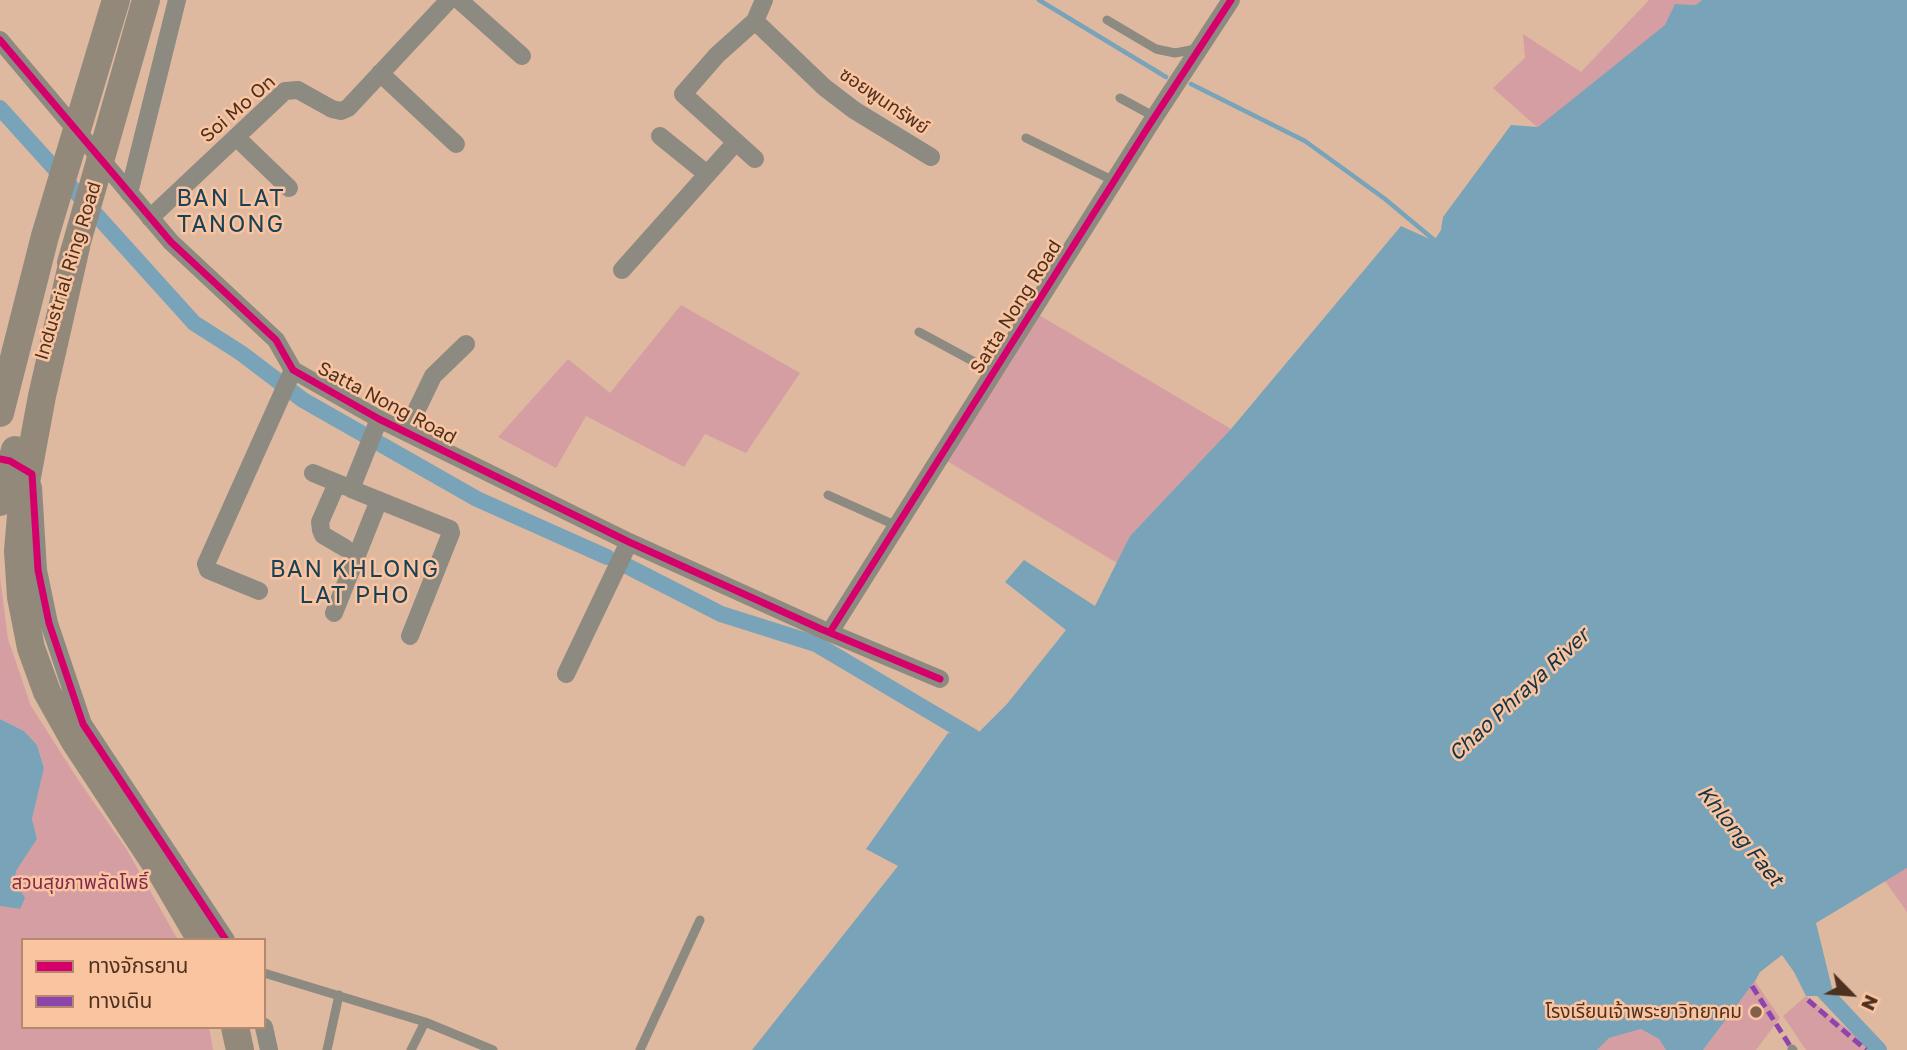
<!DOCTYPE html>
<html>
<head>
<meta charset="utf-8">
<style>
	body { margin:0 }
	#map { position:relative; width:1907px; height:1050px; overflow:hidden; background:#deb9a0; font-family:"Golos Text","Noto Sans Thai",sans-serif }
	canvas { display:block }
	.legend { position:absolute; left:21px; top:938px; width:245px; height:91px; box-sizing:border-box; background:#fbc4a1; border:2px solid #b5896d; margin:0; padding:9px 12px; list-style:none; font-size:21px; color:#4c311f }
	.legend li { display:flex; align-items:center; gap:14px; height:35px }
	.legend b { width:35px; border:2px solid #b5896d }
	.north { position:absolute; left:1816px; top:959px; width:70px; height:70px; -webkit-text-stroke:5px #fbc4a1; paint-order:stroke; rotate:115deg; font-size:19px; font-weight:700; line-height:28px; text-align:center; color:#4c311f }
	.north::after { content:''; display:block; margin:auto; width:24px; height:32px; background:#4c311f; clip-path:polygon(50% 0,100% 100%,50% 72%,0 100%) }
</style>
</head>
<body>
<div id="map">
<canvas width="1907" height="1050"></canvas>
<ul class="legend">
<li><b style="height:9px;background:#d6006c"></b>ทางจักรยาน</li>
<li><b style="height:9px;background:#8e44ad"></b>ทางเดิน</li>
</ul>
<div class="north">N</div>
</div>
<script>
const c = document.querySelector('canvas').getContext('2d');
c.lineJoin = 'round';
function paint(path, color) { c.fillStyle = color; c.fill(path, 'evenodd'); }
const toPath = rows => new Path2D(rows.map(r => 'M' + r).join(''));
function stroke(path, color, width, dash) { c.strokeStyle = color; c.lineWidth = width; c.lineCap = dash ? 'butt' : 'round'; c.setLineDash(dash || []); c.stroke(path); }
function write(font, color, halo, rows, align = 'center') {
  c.font = font + ' "Golos Text","Noto Sans Thai",sans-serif'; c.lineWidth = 5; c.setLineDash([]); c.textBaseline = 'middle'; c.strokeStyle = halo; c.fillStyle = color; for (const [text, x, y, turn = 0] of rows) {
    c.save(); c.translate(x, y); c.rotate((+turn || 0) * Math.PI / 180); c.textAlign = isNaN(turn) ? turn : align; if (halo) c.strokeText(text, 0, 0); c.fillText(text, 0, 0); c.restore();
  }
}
paint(toPath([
	[1649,0,1702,0,1696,5,1675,4,1666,25,1538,128,1493,88,1525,58,1523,34,1581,72],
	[681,305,800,373,746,453,705,434,684,467,586,416,556,468,498,437,568,359,610,393],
	[1039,315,1231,429,1130,536,1117,563,947,461],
	[0,577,8,639,31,706,77,778,127,850,178,940,23,940,23,1027,209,1027,213,1050,0,1050,0,906,19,909,15,882,16,871,37,839,32,819,44,768,37,745,24,731,0,719],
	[1907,868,1907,912,1885,881],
	[1755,981,1780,1018,1756,1050,1703,1050],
	[1806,996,1869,1046,1872,1050,1806,1050,1783,1016],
	[1641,1029,1659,1039,1666,1050,1597,1050,1609,1038]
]), '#d59ea2');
paint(toPath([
	[1702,0,1907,0,1907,868,1816,923,1834,996,1806,996,1794,972,1782,955,1760,972,1755,981,1703,1050,1666,1050,1659,1039,1641,1029,1609,1038,1597,1050,752,1050,898,866,866,849,948,733,975,736,1007,704,1066,630,1005,582,1024,560,1095,606,1130,536,1231,429,1401,226,1434,241,1441,230,1443,217,1511,125,1538,127,1665,25,1675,4,1696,5],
	[0,719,24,731,37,745,44,768,32,819,37,839,16,871,15,882,25,898,20,909,0,906]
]), '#78a3b8');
stroke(toPath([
	[1039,0,1166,77],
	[1191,84,1305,141,1385,199,1439,244]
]), '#78a3b8', 4.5);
stroke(toPath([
	[0,108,194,323,241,353,303,400,477,499,607,557],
	[623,564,721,614,816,644,973,737,987,749],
	[1815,982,1879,1050]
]), '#78a3b8', 16);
stroke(toPath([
	[1107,20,1156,49,1175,53,1196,49],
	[1120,98,1155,117],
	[1026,138,1114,181],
	[919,332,993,372],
	[828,495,897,526],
	[264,973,425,1022,493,1050],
	[1792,1049,1793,1050],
	[327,1050,339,995],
	[411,1050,425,1022],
	[640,1050,700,920]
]), '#8c8a81', 9);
stroke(toPath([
	[459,0,522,56],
	[755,21,824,87,854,110,931,157],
	[0,40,171,242,276,340,293,370,379,419,629,542,821,629,940,679],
	[380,73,456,144],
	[660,136,707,174],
	[236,137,289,188],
	[755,159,683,94,717,55,755,21,764,0],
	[129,193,177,0],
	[150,218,285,91,298,90,332,109,341,111,348,108,449,0],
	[622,270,736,142],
	[379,419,351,489,450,529,451,533,410,636],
	[406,432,433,376,466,344],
	[313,473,347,487],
	[337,483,320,522,321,530,323,535,345,548],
	[33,487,38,570,49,623,83,724,226,940],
	[259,591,208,570,206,564,293,370],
	[334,613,379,500],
	[830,632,1150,124,1231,0],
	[566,674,629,542],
	[264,1027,269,1050]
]), '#8c8a81', 18);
stroke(toPath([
	[76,247,42,396,22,504,18,551,21,597,31,648,47,692,74,740,163,875,201,940],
	[71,263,146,0],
	[0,413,45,236,116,0],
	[0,502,15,450],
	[235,1027,240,1050]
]), '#92897b', 28);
stroke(toPath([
	[1752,986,1792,1049],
	[1808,1000,1866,1050]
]), '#8e44ad', 5, [10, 5]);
stroke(toPath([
	[0,40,171,242,276,340,293,370,379,419,629,542,821,629,940,679],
	[0,459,10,461,32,474,38,570,49,623,83,724,226,940],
	[830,632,1150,124,1231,0]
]), '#d6006c', 7);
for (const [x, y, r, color] of [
	[1756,1012,7,"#7f614c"]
]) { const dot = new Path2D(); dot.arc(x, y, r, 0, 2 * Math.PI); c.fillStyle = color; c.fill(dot); stroke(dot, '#fbc4a1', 2.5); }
write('19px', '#4c311f', '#fbc4a1', [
	["ซอยพูนทรัพย์",884,101,34],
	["Soi Mo On",238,109,-41],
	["Industrial Ring Road",68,271,-73],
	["Satta Nong Road",1016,307,-58],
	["Satta Nong Road",387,403,28]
]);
write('19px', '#7f2851', '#fbc4a1', [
	["สวนสุขภาพลัดโพธิ์",80,883]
]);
write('19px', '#4c311f', '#fbc4a1', [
	["โรงเรียนเจ้าพระยาวิทยาคม",1742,1012]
], 'right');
write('italic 21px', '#113446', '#fbc4a1', [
	["Chao Phraya River",1519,695,-43],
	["Khlong Faet",1740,836,51]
]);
c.letterSpacing = '2px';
write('23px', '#164157', '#fbc4a1', [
	["BAN LAT",231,199],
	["TANONG",231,225],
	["BAN KHLONG",355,570],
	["LAT PHO",355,596]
]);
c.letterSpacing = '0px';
</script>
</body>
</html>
